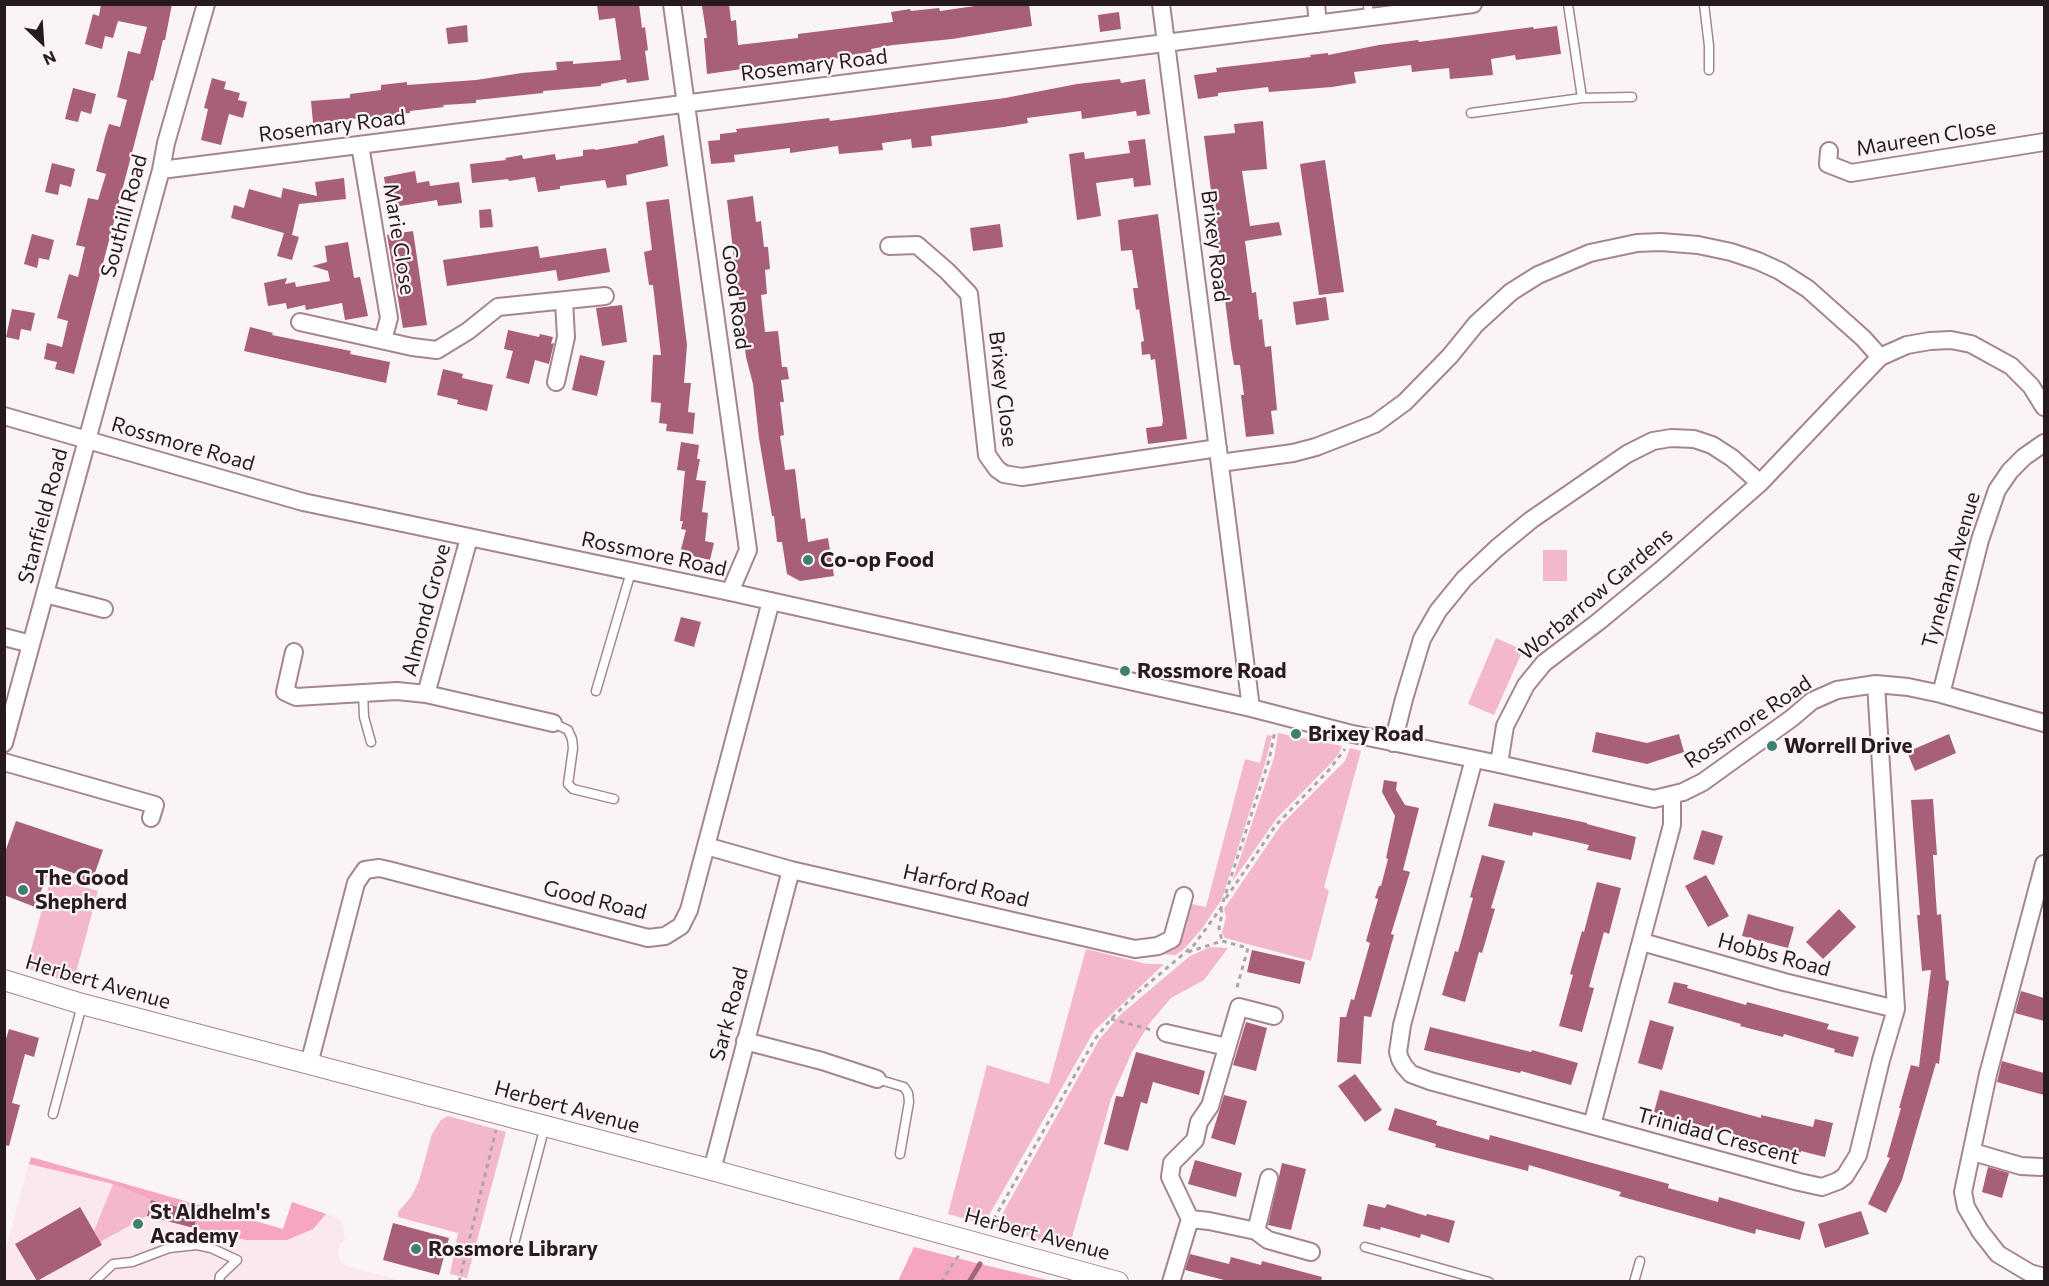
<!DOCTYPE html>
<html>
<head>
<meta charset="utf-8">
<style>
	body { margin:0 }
	#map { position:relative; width:2049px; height:1286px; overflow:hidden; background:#fbf4f6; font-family:Commissioner,sans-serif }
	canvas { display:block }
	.frame { position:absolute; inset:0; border:6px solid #271b1f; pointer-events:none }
	.north { position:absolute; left:12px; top:12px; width:60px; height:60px; -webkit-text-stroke:4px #fbf4f6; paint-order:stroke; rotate:155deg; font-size:16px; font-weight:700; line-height:24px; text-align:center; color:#271b1f }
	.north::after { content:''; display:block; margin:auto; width:21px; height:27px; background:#271b1f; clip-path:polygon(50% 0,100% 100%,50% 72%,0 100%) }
</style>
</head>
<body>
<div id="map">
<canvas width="2049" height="1286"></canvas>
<div class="frame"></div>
<div class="north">N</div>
</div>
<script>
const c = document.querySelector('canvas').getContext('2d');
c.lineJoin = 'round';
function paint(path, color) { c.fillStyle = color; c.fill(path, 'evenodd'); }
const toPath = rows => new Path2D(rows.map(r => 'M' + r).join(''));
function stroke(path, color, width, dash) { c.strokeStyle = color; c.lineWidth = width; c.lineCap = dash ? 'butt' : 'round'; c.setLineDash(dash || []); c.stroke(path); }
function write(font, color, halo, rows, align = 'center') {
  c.font = font + ' Commissioner,sans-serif'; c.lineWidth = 4.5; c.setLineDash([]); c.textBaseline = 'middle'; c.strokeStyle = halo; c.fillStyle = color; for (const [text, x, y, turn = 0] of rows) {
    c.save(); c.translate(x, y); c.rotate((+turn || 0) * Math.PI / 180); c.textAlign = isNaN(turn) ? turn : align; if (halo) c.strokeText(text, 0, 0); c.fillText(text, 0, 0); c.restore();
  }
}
paint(toPath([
	[29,1162,283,1229,292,1202,341,1219,345,1239,340,1244,338,1254,341,1262,346,1266,404,1281,5,1282,5,1252]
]), '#fae8ee');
paint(toPath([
	[1543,550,1567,550,1567,581,1543,581],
	[1496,638,1523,650,1494,715,1468,704],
	[1278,733,1342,746,1339,753,1332,762,1277,818,1232,882,1274,758],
	[1267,735,1272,736,1266,760,1222,899,1201,930,1184,949,1176,955,1158,954,1165,951,1186,903,1206,907,1245,759,1260,763],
	[1350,748,1361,751,1324,887,1329,891,1311,961,1225,938,1222,933,1226,917,1224,909,1281,825,1345,761],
	[51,877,98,891,73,984,26,968],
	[1210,947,1228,948,1204,980,1171,998,1149,1024,1132,1052,1111,1099,1069,1248,995,1227,1099,1040,1120,1015,1190,956],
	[1086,949,1147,964,1164,964,1094,1031,984,1224,948,1214,987,1065,1049,1084],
	[448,1116,506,1132,467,1278,450,1274,458,1233,398,1217,398,1212,411,1197,419,1181,432,1134,441,1120],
	[113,1184,151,1200,147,1216,100,1242,94,1231]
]), '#f3b9cb');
paint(toPath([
	[31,1157,283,1229,292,1202,326,1214,313,1229,287,1240,246,1240,194,1228,198,1212,151,1200,113,1184,29,1164],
	[914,1247,980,1264,1052,1281,898,1281]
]), '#f6a6c1');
stroke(toPath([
	[969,1282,980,1264]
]), '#9f6579', 5);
paint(toPath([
	[101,4,172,4,165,40,163,40,153,81,151,80,74,374,55,369,57,362,44,359,47,343,62,347,68,321,57,318,69,274,78,277,85,247,76,245,88,198,98,200,106,174,96,171,105,137,109,124,120,127,127,100,117,97,128,51,140,54,147,27,118,21,113,38,105,36,102,49,85,44,93,14,99,16],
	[597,4,639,4,642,28,645,27,648,50,645,51,649,80,627,83,626,79,601,84,601,86,543,91,543,93,476,100,476,103,443,105,444,107,410,111,410,113,313,123,311,101,350,98,350,94,381,90,381,85,407,82,407,85,476,80,522,73,557,70,556,62,573,61,573,64,621,60,615,18,599,20],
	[713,4,729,4,731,21,736,20,738,45,798,38,798,34,893,22,891,12,910,9,911,11,939,8,940,11,989,4,997,4,998,6,1029,4,1032,26,952,39,893,45,871,49,872,52,850,55,850,57,770,65,707,74,704,38,707,38,702,6],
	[1119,12,1121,29,1100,32,1098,15],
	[467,25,468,42,448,44,446,28],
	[1557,26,1561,54,1516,60,1515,55,1491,59,1493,75,1450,79,1449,68,1412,72,1411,65,1354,72,1356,83,1332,87,1269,92,1268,87,1218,93,1218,96,1198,99,1194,75,1217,72,1216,68,1311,57,1310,55,1328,53,1328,55,1379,45,1418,40,1419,42,1533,27,1534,29],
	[212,78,226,82,224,89,240,93,238,100,247,102,243,118,229,114,221,145,201,140,208,109,204,108],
	[1120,79,1121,83,1145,79,1150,114,1137,116,1136,111,1082,119,1081,111,1027,118,1028,123,1004,127,931,136,932,146,912,148,911,139,882,143,883,150,839,154,838,146,790,153,790,148,734,155,735,162,711,164,708,141,720,140,720,134,737,132,736,129,829,118,830,121,1005,98,1077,84],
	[73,88,96,94,91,114,81,111,78,122,65,119],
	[1263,121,1267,169,1242,171,1250,226,1279,222,1282,235,1245,241,1252,293,1256,292,1259,320,1262,319,1265,347,1271,346,1277,410,1271,411,1274,434,1246,437,1241,395,1244,395,1240,365,1234,365,1231,347,1204,136,1235,133,1234,124],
	[664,135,668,166,626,175,627,185,607,188,605,180,560,186,560,189,538,192,535,177,509,181,508,179,472,183,470,164,506,160,505,158,522,155,523,159,555,154,556,160,583,156,583,150,595,149,595,150,638,143,638,141],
	[1145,139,1151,185,1134,187,1133,178,1096,183,1101,216,1077,220,1069,154,1084,152,1085,159,1130,153,1128,141],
	[1325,160,1344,292,1319,295,1300,164],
	[52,163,75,169,71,187,60,184,58,195,45,192],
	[415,171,417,183,429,181,430,186,459,182,462,203,438,206,437,200,394,207,393,202,388,203,384,177],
	[344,178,346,199,299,204,292,235,299,237,292,260,277,256,284,233,231,218,234,205,244,208,249,189,281,198,283,188,317,196,315,182],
	[753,196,756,222,761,221,764,247,768,247,770,269,765,270,767,294,761,295,765,332,778,331,782,367,787,367,789,379,781,380,784,402,780,402,784,435,780,436,785,470,795,469,801,519,805,518,808,542,828,538,834,576,800,581,787,574,782,542,777,542,774,516,772,516,759,438,753,384,746,357,727,200],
	[669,199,687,345,684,383,691,383,688,412,695,413,693,434,666,431,667,424,659,423,661,403,651,402,653,355,661,355,653,285,649,285,644,252,652,250,646,202],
	[491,209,493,227,480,228,479,210],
	[1158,214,1187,439,1148,444,1146,428,1162,426,1163,421,1155,359,1151,360,1150,354,1142,355,1141,342,1144,341,1139,309,1136,310,1133,288,1138,288,1132,250,1121,251,1118,220],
	[1000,224,1003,247,973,251,970,228],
	[413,231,427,325,403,328,387,235],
	[32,234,54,240,49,260,39,258,37,268,24,264],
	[348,242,354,278,360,277,368,316,345,320,342,303,306,310,305,305,287,309,286,303,268,306,264,283,287,278,285,284,295,282,296,287,330,281,328,271,312,266,327,262,325,246],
	[538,246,540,258,606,248,610,272,558,281,556,270,447,286,443,260],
	[1326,297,1329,320,1296,325,1293,302],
	[622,305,627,342,602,346,596,308],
	[12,309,35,313,31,331,21,329,19,340,6,337],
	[250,327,273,333,272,335,351,351,350,354,390,362,386,383,244,351],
	[508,330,539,337,540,334,553,337,551,344,554,343,549,364,535,360,529,384,506,378,513,351,504,349],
	[580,355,605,361,597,396,572,390],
	[443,369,463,374,462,378,493,385,487,411,457,404,458,400,437,395],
	[681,442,699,445,697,459,700,459,696,480,706,481,702,512,708,513,705,541,714,543,710,560,680,553,686,530,681,529,683,521,680,521,685,471,677,470],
	[681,617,701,622,694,647,674,641],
	[1596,732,1647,743,1679,734,1684,752,1647,764,1592,752],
	[1949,734,1956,753,1915,771,1907,752],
	[1384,780,1397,782,1396,790,1405,805,1419,808,1403,870,1410,872,1391,934,1394,935,1371,1017,1364,1016,1361,1064,1337,1062,1340,1017,1346,1017,1351,999,1354,1000,1370,943,1366,941,1378,899,1375,898,1379,886,1381,886,1388,859,1386,858,1395,816,1382,792],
	[1933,799,1937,855,1933,855,1937,915,1941,914,1946,980,1949,981,1939,1064,1936,1063,1902,1180,1886,1213,1868,1204,1890,1158,1887,1157,1901,1108,1899,1108,1911,1065,1919,1067,1931,970,1922,971,1917,915,1920,915,1911,800],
	[1494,803,1587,823,1587,824,1636,837,1631,860,1587,850,1589,845,1533,832,1532,836,1488,826],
	[16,821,103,850,91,884,74,879,76,874,51,865,35,907,4,895,4,855],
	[1702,830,1723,836,1714,865,1693,859],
	[1482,855,1505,861,1491,908,1495,909,1482,953,1479,952,1465,1002,1442,995,1455,951,1458,952,1473,898,1470,897],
	[1706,875,1729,916,1708,927,1685,886],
	[1597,882,1621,888,1609,934,1604,932,1589,987,1594,988,1582,1032,1559,1026,1573,975,1570,974,1582,931,1584,932],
	[1839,909,1856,927,1823,959,1806,942],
	[1748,914,1794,927,1788,948,1742,936],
	[1252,950,1305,962,1300,984,1247,972],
	[1674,982,1688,985,1687,988,1746,1005,1747,1002,1829,1024,1827,1029,1859,1037,1853,1057,1834,1052,1835,1049,1784,1034,1783,1037,1740,1026,1741,1024,1668,1003],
	[2021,991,2044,998,2044,1021,2015,1013],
	[1650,1020,1674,1027,1662,1070,1638,1063],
	[1246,1022,1267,1028,1256,1071,1233,1065],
	[1430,1027,1531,1052,1532,1050,1578,1063,1571,1085,1521,1071,1520,1073,1424,1050],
	[9,1029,39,1038,34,1057,25,1054,12,1103,20,1105,9,1146,4,1145,4,1045],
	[1136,1052,1205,1071,1199,1095,1153,1082,1147,1104,1141,1102,1128,1151,1104,1144,1116,1096,1123,1097],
	[2002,1061,2044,1073,2044,1095,1997,1082],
	[1355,1074,1382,1110,1365,1122,1338,1086],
	[1660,1090,1761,1118,1761,1115,1813,1127,1815,1119,1833,1123,1825,1157,1801,1151,1800,1155,1755,1143,1756,1141,1654,1112],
	[1224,1095,1247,1101,1235,1145,1211,1138],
	[1395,1108,1437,1121,1436,1125,1489,1140,1490,1135,1669,1184,1668,1188,1718,1202,1719,1197,1805,1222,1800,1240,1756,1229,1755,1234,1619,1196,1621,1192,1529,1165,1528,1171,1435,1147,1436,1144,1388,1130],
	[1195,1160,1242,1173,1236,1197,1188,1184],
	[1282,1163,1306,1169,1291,1230,1268,1225],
	[1988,1167,2009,1173,2002,1198,1982,1192],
	[151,1200,198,1212,194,1228,147,1216],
	[1368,1204,1385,1208,1387,1204,1426,1216,1427,1214,1455,1221,1449,1243,1421,1234,1420,1238,1381,1227,1380,1230,1363,1226],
	[80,1207,102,1245,37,1281,15,1244],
	[1861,1211,1869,1234,1825,1248,1818,1224],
	[393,1223,449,1238,439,1275,383,1260],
	[1190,1254,1229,1264,1231,1257,1261,1265,1262,1261,1322,1277,1321,1281,1228,1281,1185,1270]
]), '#a85f7a');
const service = toPath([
	[1368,4,1369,18],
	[1568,4,1582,98],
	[1704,4,1709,46,1709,70],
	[1471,113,1582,98,1632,97],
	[596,691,631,572],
	[363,692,364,717,371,742],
	[553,723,568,730,572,739,573,748,568,784,573,789,614,799],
	[877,1079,904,1087,908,1093,909,1102,900,1154],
	[53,1114,82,1005],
	[515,1240,545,1126],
	[1365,1247,1489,1282],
	[94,1282,113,1264,132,1262,169,1248,197,1245,211,1248,237,1260,220,1276,219,1282],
	[1634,1282,1640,1261]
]);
const minor = toPath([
	[672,4,748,550,730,592],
	[1161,4,1251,708],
	[1316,4,1318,24],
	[360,145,389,318,383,340],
	[1829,151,1828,164,1851,173,2044,142],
	[161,170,1473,4],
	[889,246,917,245,947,271,969,294,987,455,997,469,1004,474,1022,477,1218,448],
	[300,322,412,347,437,350,468,331,498,307,605,296],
	[556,382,566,337,564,301],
	[4,416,303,502,730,592,1251,708,1348,733,1499,764,1654,799,1683,792,1703,782,1792,718,1812,701,1837,690,1876,684,1908,687,1941,694,2044,723],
	[1220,463,1293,453,1316,447,1375,424,1405,402,1450,356,1476,324,1511,292,1538,275,1590,253,1637,243,1661,242,1698,245,1731,252,1758,261,1780,271,1808,289,1863,338,1880,357,1907,345,1930,341,1951,340,1971,344,2011,366,2031,386,2044,407],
	[45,594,104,609],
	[4,637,31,644],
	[294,652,285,692,296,697,397,691,426,694,553,723],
	[426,694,469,538],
	[1941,694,1980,540,1997,490,2010,471,2024,457,2044,443],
	[4,743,161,170,166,143,206,4],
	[1393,743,1404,699,1422,639,1438,611,1464,579,1497,548,1531,520,1627,454,1653,441,1671,438,1694,439,1712,445,1732,458,1760,483],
	[1474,759,1402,1025,1398,1052,1400,1059,1404,1066,1411,1074,1430,1081,1799,1182,1822,1187,1838,1181,1845,1176,1858,1155,1881,1060,1896,1009,1876,684],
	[4,762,155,805,151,818],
	[1499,764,1505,726,1526,685,1544,663,1598,622,1661,570,1760,483,1880,357],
	[706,846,791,870,1135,949,1158,946,1172,939,1184,896],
	[2044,864,1988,1074,1963,1192,1966,1207,1980,1231,1998,1254,2030,1273,2044,1277],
	[1642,942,1784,982,1896,1009],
	[1166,1033,1227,1047],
	[745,1041,822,1061,877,1079],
	[309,1064,356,883,365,870,379,868,388,870,648,938,665,936,681,926,689,910,771,601],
	[1592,1125,1672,825,1672,796],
	[1973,1152,2021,1166,2041,1167],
	[712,1170,791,870],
	[1190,1219,1170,1177,1172,1163,1195,1140,1199,1122,1210,1106,1239,1007,1274,1016],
	[1256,1231,1269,1178],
	[1171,1282,1190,1219,1209,1221,1256,1231,1268,1240,1311,1252]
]);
const tertiary = toPath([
	[4,980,82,1004,712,1170,1118,1282]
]);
stroke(service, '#a58690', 11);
stroke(minor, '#a58690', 20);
stroke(tertiary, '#a58690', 22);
stroke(toPath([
	[1226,898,1276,825,1328,771,1345,749],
	[1221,908,1222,914,1219,928,1222,941],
	[1188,952,1222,941,1248,948,1236,991],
	[1111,1019,1152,1030],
	[991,1228,994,1219,1095,1039,1111,1019,1135,995,1194,945,1221,908,1269,760,1275,731],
	[459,1282,496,1130],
	[941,1282,959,1255]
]), '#aea5a8', 3, [4.5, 4.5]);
stroke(service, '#fff', 8);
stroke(minor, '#fff', 16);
stroke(tertiary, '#fff', 20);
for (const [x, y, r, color] of [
	[808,560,6,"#3d7f71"],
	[1125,671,6,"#3d7f71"],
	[1296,734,6,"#3d7f71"],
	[1772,746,6,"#3d7f71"],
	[23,890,6,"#3d7f71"],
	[138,1224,6,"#3d7f71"],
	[416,1249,6,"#3d7f71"]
]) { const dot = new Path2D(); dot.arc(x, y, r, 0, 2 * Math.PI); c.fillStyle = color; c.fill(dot); stroke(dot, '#fbf4f6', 2); }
write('21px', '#271b1f', '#fbf4f6', [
	["Rosemary Road",814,65,-7],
	["Rosemary Road",332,126,-7],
	["Maureen Close",1926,138,-9],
	["Southill Road",124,216,-75],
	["Marie Close",399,239,81],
	["Brixey Road",1215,246,83],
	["Good Road",736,297,82],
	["Brixey Close",1003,389,83],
	["Rossmore Road",183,444,16],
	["Stanfield Road",43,516,-75],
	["Rossmore Road",654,554,12],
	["Tyneham Avenue",1951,570,-74],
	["Worbarrow Gardens",1596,594,-40],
	["Almond Grove",426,610,-75],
	["Rossmore Road",1748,722,-34],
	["Harford Road",966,886,13],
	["Good Road",595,900,14],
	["Hobbs Road",1774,955,15],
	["Herbert Avenue",98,982,16],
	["Sark Road",729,1014,-75],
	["Herbert Avenue",567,1107,15],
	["Trinidad Crescent",1718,1136,15],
	["Herbert Avenue",1037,1234,15]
]);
write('bold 21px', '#271b1f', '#fbf4f6', [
	["Co-op Food",820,560],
	["Rossmore Road",1137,671],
	["Brixey Road",1308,734],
	["Worrell Drive",1784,746],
	["The Good",35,878],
	["Shepherd",35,902],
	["St Aldhelm's",150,1212],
	["Academy",150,1236],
	["Rossmore Library",428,1249]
], 'left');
</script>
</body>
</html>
